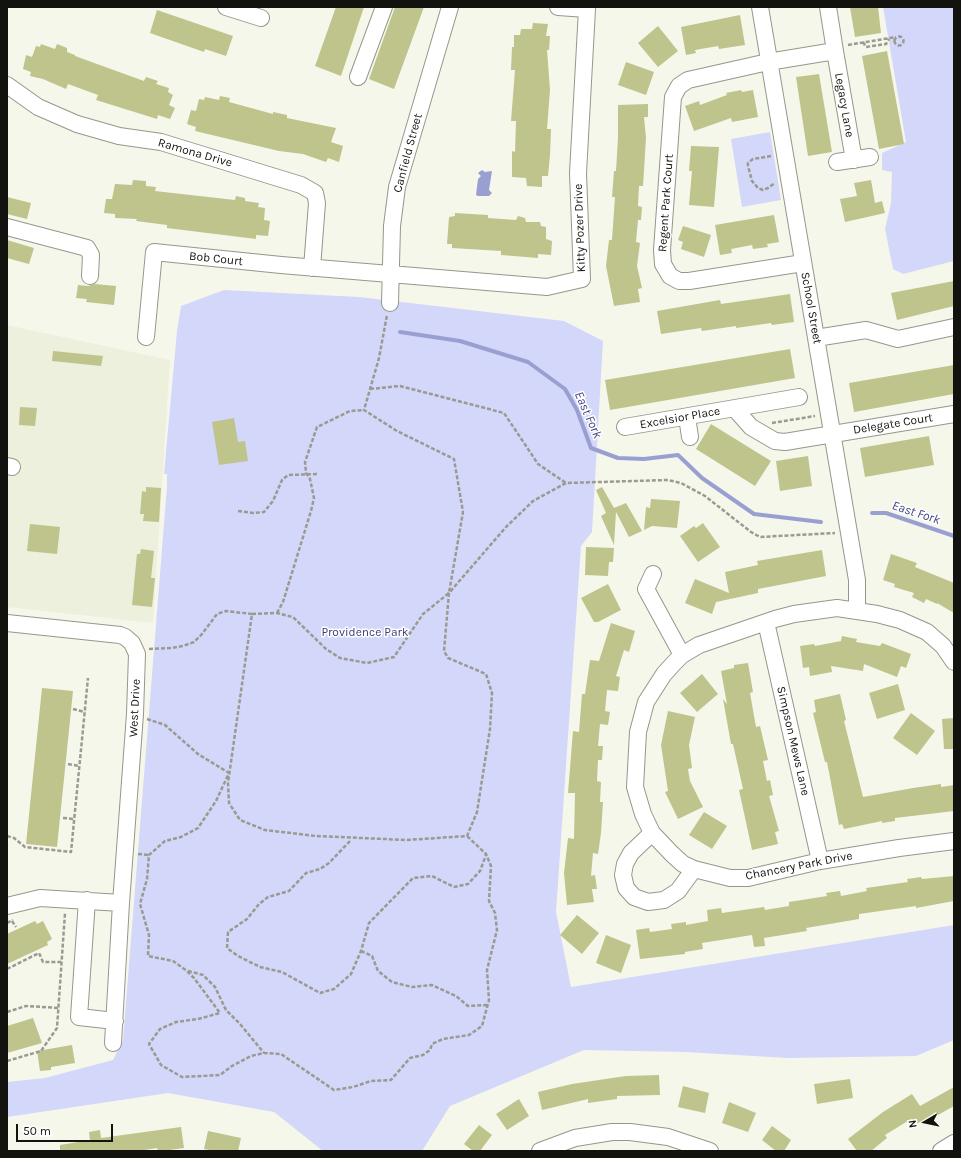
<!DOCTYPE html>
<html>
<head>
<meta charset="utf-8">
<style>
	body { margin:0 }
	#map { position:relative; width:961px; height:1158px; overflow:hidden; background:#f6f7eb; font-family:Karla,sans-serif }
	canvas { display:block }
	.frame { position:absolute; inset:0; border:8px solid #12120e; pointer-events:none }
	.north { position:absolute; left:905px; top:1102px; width:40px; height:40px; -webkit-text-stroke:3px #fff; paint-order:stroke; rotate:261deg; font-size:11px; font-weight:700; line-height:16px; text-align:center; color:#12120e }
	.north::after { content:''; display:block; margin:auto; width:14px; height:18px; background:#12120e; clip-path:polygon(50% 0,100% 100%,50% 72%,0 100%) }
	.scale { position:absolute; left:16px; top:1124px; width:97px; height:18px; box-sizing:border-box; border:2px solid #12120e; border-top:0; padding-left:5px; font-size:12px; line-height:14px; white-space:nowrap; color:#12120e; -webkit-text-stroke:3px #fff; paint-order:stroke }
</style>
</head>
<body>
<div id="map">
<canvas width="961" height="1158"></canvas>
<div class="frame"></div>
<div class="north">N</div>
<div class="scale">50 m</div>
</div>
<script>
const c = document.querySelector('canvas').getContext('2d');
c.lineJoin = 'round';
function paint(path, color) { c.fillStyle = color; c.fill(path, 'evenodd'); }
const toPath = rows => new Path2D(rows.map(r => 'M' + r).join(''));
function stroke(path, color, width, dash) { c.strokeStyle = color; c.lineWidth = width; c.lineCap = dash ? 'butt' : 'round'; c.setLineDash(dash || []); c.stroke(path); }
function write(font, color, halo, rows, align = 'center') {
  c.font = font + ' Karla,sans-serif'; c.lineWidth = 3; c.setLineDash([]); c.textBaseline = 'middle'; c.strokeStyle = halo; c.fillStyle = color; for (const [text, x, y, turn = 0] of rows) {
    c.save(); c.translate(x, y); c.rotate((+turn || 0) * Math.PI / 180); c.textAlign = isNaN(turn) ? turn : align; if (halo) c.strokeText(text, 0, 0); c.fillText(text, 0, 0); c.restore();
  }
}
paint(toPath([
	[7,325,170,360,153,623,7,607]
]), '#edf0dc');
paint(toPath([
	[883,7,954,7,954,261,903,274,893,269,885,229,891,203,892,172,882,170,882,153,906,142],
	[770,132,781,200,742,207,731,139],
	[224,290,359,297,564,321,603,341,592,532,581,546,556,912,571,987,954,925,954,1040,916,1056,788,1058,685,1052,584,1050,450,1106,422,1151,323,1151,274,1112,168,1093,7,1117,7,1082,45,1078,113,1060,123,1040,167,486,167,474,164,474,177,331,181,306]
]), '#d3d7fa');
paint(toPath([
	[482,170,485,172,492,171,489,190,492,193,489,196,478,196,476,195,478,179,481,176,478,173]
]), '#9a9fd2');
stroke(toPath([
	[400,332,460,341,528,362,565,389,577,410,591,448,618,458,644,459,678,455,702,478,754,514,821,522],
	[872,513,886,513,954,536]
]), '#9a9fd2', 4);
paint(toPath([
	[336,7,364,7,341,76,315,66],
	[395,7,424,7,394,89,369,79],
	[850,7,878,7,881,33,855,37],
	[157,10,233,36,226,56,205,49,204,52,150,33],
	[740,15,745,45,719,49,718,46,695,50,696,53,686,55,681,27],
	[533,23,548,24,546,36,550,36,549,50,547,50,550,90,547,129,551,129,550,155,548,176,542,176,542,187,527,186,526,178,512,177,512,151,515,152,516,121,511,121,515,70,511,70,512,47,514,47,514,35,520,35,521,29,532,29],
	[658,26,678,51,658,67,638,43],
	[41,44,55,49,57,44,67,48,67,52,75,55,75,56,144,81,146,77,158,81,156,84,169,88,168,92,173,95,169,105,175,108,170,119,158,115,157,119,96,100,98,95,68,84,66,89,43,79,30,76,31,72,23,69,26,55,32,57,36,46,40,47],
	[887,51,904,144,879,149,862,56],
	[626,62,654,72,646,95,618,85],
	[819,74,832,152,808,156,796,77],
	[741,90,742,92,753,90,758,117,732,122,731,118,694,131,685,106,699,101,700,105,727,95,726,93],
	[220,96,230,98,229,102,273,114,273,112,287,115,287,118,336,128,331,142,343,146,339,162,328,158,326,162,303,154,279,151,195,131,196,127,187,124,191,110,196,111,199,99,204,100,205,97,219,100],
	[648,104,648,117,644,117,646,138,643,186,639,186,638,206,642,207,641,220,638,220,636,242,640,243,637,266,642,288,638,289,640,302,614,306,606,266,609,240,612,240,615,197,612,197,614,171,616,171,618,138,618,105],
	[691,146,719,147,714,207,689,205,692,171,689,171],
	[133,180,146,181,146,186,156,187,155,191,235,200,236,196,245,198,245,201,259,203,258,207,265,208,264,220,270,221,268,236,256,235,256,239,167,228,167,225,136,221,137,219,115,218,115,214,104,213,106,199,112,199,115,184,132,185],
	[871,180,875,203,882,201,885,213,845,222,840,199,857,196,854,183],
	[7,197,31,203,27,219,7,214],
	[455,213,488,215,488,218,516,220,518,216,525,218,526,222,540,222,541,226,546,227,546,239,552,241,551,255,538,254,538,258,501,255,501,251,452,248,452,244,447,244,449,217,455,216],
	[774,215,779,242,767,244,768,247,753,249,752,245,731,249,732,253,720,255,715,225],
	[683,226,711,235,704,257,681,249,683,242,678,240],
	[7,240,34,248,29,264,7,258],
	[954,281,954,306,897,320,891,293],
	[95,284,116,286,114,305,86,302,87,299,76,298,78,285,88,286],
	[790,294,794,322,772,325,771,323,736,328,736,326,702,331,701,328,661,334,657,311,720,300,721,304],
	[790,349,795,378,610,410,605,380],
	[53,351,103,356,101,366,52,361],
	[954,365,954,394,854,412,849,383],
	[20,407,37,408,35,426,19,425],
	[234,418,238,442,245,441,248,461,219,465,212,422],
	[711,424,771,461,755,486,696,449],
	[929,436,934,465,865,477,860,448],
	[808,456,812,486,780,491,776,461],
	[146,487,161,488,159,522,143,521,144,514,140,514,142,491,146,492],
	[602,487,614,508,626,503,642,531,629,537,616,512,614,545,601,516,606,513,596,490],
	[651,499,680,501,677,528,652,526,644,530,646,507,650,508],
	[703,523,720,547,698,562,680,536,694,526,696,528],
	[30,524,60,527,57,554,27,551],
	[586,547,614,548,613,562,609,562,608,576,585,575],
	[141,549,154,551,151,578,155,578,152,607,132,605,137,554,140,554],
	[822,550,826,576,758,589,758,593,716,602,712,614,685,603,695,579,729,593,725,572,758,565,757,561],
	[891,554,917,563,915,567,954,583,954,613,937,603,937,604,926,599,924,603,912,597,914,593,894,587,895,584,883,580],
	[608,584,621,610,598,622,594,622,581,598],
	[611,623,635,631,629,652,624,650,616,676,620,677,618,691,607,690,605,711,610,712,608,725,600,724,598,746,603,746,602,760,598,760,597,781,601,782,600,802,603,802,601,833,598,854,593,853,591,876,595,875,597,889,592,889,594,902,567,905,564,873,568,838,574,839,575,793,568,793,573,731,579,732,582,694,585,694,590,660,599,661],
	[842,636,857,639,856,642,880,646,882,643,911,654,906,668,901,666,897,677,864,664,863,671,831,666,832,672,810,676,809,667,803,668,800,646,814,644,815,646,841,641],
	[748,663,753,692,750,693,756,727,760,726,768,760,763,761,767,781,770,780,773,795,769,796,779,831,775,832,778,844,752,850,739,790,743,789,733,744,731,744,723,699,727,704,721,671,734,668,734,665],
	[702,674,718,694,697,712,680,693],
	[898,684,905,710,877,719,869,693],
	[42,688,73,691,57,847,26,844],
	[840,694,846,720,844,721,863,797,913,788,941,784,941,787,954,785,954,811,895,818,895,821,882,823,882,821,844,829,842,824,839,825,827,762,825,762,813,713,816,712,814,700],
	[668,711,695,717,689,745,692,768,688,769,690,781,703,807,678,819,665,792,668,791,661,745],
	[911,713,935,731,917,755,893,738],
	[954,718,954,749,944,749,942,719],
	[704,812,727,826,712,849,689,835],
	[954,876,954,901,916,908,916,906,859,914,859,919,806,928,807,931,764,938,765,946,754,947,752,935,702,943,703,949,685,952,685,954,640,959,636,930,649,928,650,932,672,929,671,924,686,922,686,925,708,921,707,910,721,908,722,913,764,907,765,910,789,906,789,902,827,896,826,893,840,891,841,896,867,891,866,888,908,882,907,879,921,877,922,879],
	[577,915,599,933,582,954,560,935],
	[35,921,37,924,43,921,52,939,47,942,48,945,7,964,7,934],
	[606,935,631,945,621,973,596,963],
	[33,1018,42,1043,7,1053,7,1026],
	[72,1045,75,1063,51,1067,51,1070,40,1071,37,1051],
	[659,1075,660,1095,617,1096,617,1099,588,1103,588,1099,542,1110,538,1092,572,1084,626,1076],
	[850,1079,853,1098,817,1104,814,1084],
	[683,1086,709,1093,705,1113,678,1107],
	[954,1087,954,1106,938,1115,936,1112,915,1125,911,1119,885,1135,887,1138,871,1151,857,1151,848,1139,883,1112,912,1094,920,1106],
	[519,1099,529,1116,507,1130,496,1114],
	[729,1102,756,1113,748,1132,722,1123],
	[479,1125,492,1135,480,1151,473,1151,464,1144],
	[772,1126,791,1140,784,1151,776,1151,762,1140],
	[181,1127,184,1148,162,1151,158,1151,157,1148,138,1151,60,1151,60,1145,90,1140,89,1132,100,1130,101,1138],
	[208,1131,241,1138,238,1151,215,1151,204,1149]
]), '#bec48c');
const minor = toPath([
	[226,7,261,18],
	[760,7,857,580,857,610],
	[835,51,854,160],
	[358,77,384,7],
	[7,85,38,107,77,124,119,136,161,142,301,185,315,193,317,203,312,268],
	[837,162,870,157],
	[7,227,87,248,91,255,90,276],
	[803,263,689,281,679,281,670,276,663,264,662,250,673,97,679,86,688,80,768,62,835,51,828,7],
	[390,303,392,226,397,187,450,7],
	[146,337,154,252,281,265,547,287,582,279,578,173,587,9,558,7],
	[816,338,866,330,898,339,954,327],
	[735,409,751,427,775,441,785,442,954,414],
	[687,417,690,437],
	[625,427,799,397],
	[7,466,12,467],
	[653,574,646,589,682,655],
	[766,622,820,861],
	[7,623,120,635,125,637,132,643,137,654,135,714,121,903,113,1043],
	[954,662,943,646,927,632,900,620,877,614,837,608,794,614,775,619,699,645,682,655,674,663,664,674,646,702,638,732,635,787,643,814,652,833,672,854,683,864,694,869,730,878,748,878,820,861,899,848,954,841],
	[652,833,631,853,625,864,623,875,626,888,634,897,648,902,664,900,678,891,694,869],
	[87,900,79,1017,115,1021],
	[7,906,40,898,121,903],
	[540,1151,575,1138,612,1132,630,1132,668,1137,710,1151],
	[941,1151,954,1143]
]);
stroke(minor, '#96978c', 18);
stroke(toPath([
	'894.5 41a4.5 4.5 0 1 1 9 0a4.5 4.5 0 1 1-9 0Z',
	[863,42,866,47,886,44,889,39],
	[848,45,896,37],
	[771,156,753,159,748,163,748,166,752,181,758,188,763,190,768,188,775,183],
	[370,389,400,386,504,413,538,464,566,483],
	[772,423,815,416],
	[238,511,253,513,264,512,273,501,282,480,288,475,318,474],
	[277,613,283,602,311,511,314,498,310,479,306,473,305,462,317,427,350,411,364,410],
	[252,614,277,613,293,617,326,649,340,658,367,663,394,657,423,614,449,593,463,512,454,459,397,431,364,410,379,358,387,315],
	[149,649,171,648,183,646,194,642,202,634,217,614,226,611,252,614,228,783,229,803,240,820,265,830,316,836,407,840,467,836,477,812,490,729,492,693,486,674,448,658,444,651,449,593,506,527,533,501,566,483,668,480,681,483,705,496,751,532,760,537,835,533],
	[73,709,85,712],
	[147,719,165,725,198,754,229,773,216,801,198,828,181,837,165,841,149,855,147,879,140,904,149,935,148,956,173,961,187,971,194,978,220,1013,198,1019,176,1022,160,1029,149,1044,161,1065,182,1077,220,1075,232,1066,251,1056,264,1053,281,1054,334,1090,353,1087,371,1081,391,1080,410,1058,423,1055,430,1050,432,1044,443,1039,469,1035,482,1026,489,1000,487,970,497,930,495,913,489,901,491,866,486,854,467,836],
	[68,764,79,766],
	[63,818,74,819],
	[7,836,14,838,25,847,71,852,88,678],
	[350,841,329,863,320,869,306,873,289,891,268,897,259,904,247,919,228,932,227,948,238,956,260,967,282,972,320,993,334,989,351,974,361,951,369,923,413,878,432,876,454,887,468,884,480,871,486,855],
	[138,854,149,855],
	[12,921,16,927],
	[7,923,13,920],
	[361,951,372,956,378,971,392,982,412,987,432,985,456,996,468,1006,488,1005],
	[7,969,39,953,43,962,62,962],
	[188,971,203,975,215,987,226,1010,240,1024,264,1053],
	[7,1012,26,1006,59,1008],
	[7,1061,41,1051,57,1028,65,913]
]), '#9a9a91', 2.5, [4, 2]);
stroke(minor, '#fff', 16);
write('12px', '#12120e', '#fff', [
	["Legacy Lane",844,105,80],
	["Ramona Drive",195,153,16],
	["Canfield Street",408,153,-75],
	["Regent Park Court",666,203,-86],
	["Kitty Pozer Drive",580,228,-92],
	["Bob Court",216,259,6],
	["School Street",811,308,80],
	["Excelsior Place",680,418,-10],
	["Delegate Court",893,424,-9],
	["West Drive",135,708,-87],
	["Simpson Mews Lane",793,741,77],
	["Chancery Park Drive",799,866,-11]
]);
write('12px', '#3a3a79', '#fff', [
	["Providence Park",365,633]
]);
write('italic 13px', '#444585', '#fff', [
	["East Fork",588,415,66],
	["East Fork",916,513,18]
]);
</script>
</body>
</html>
